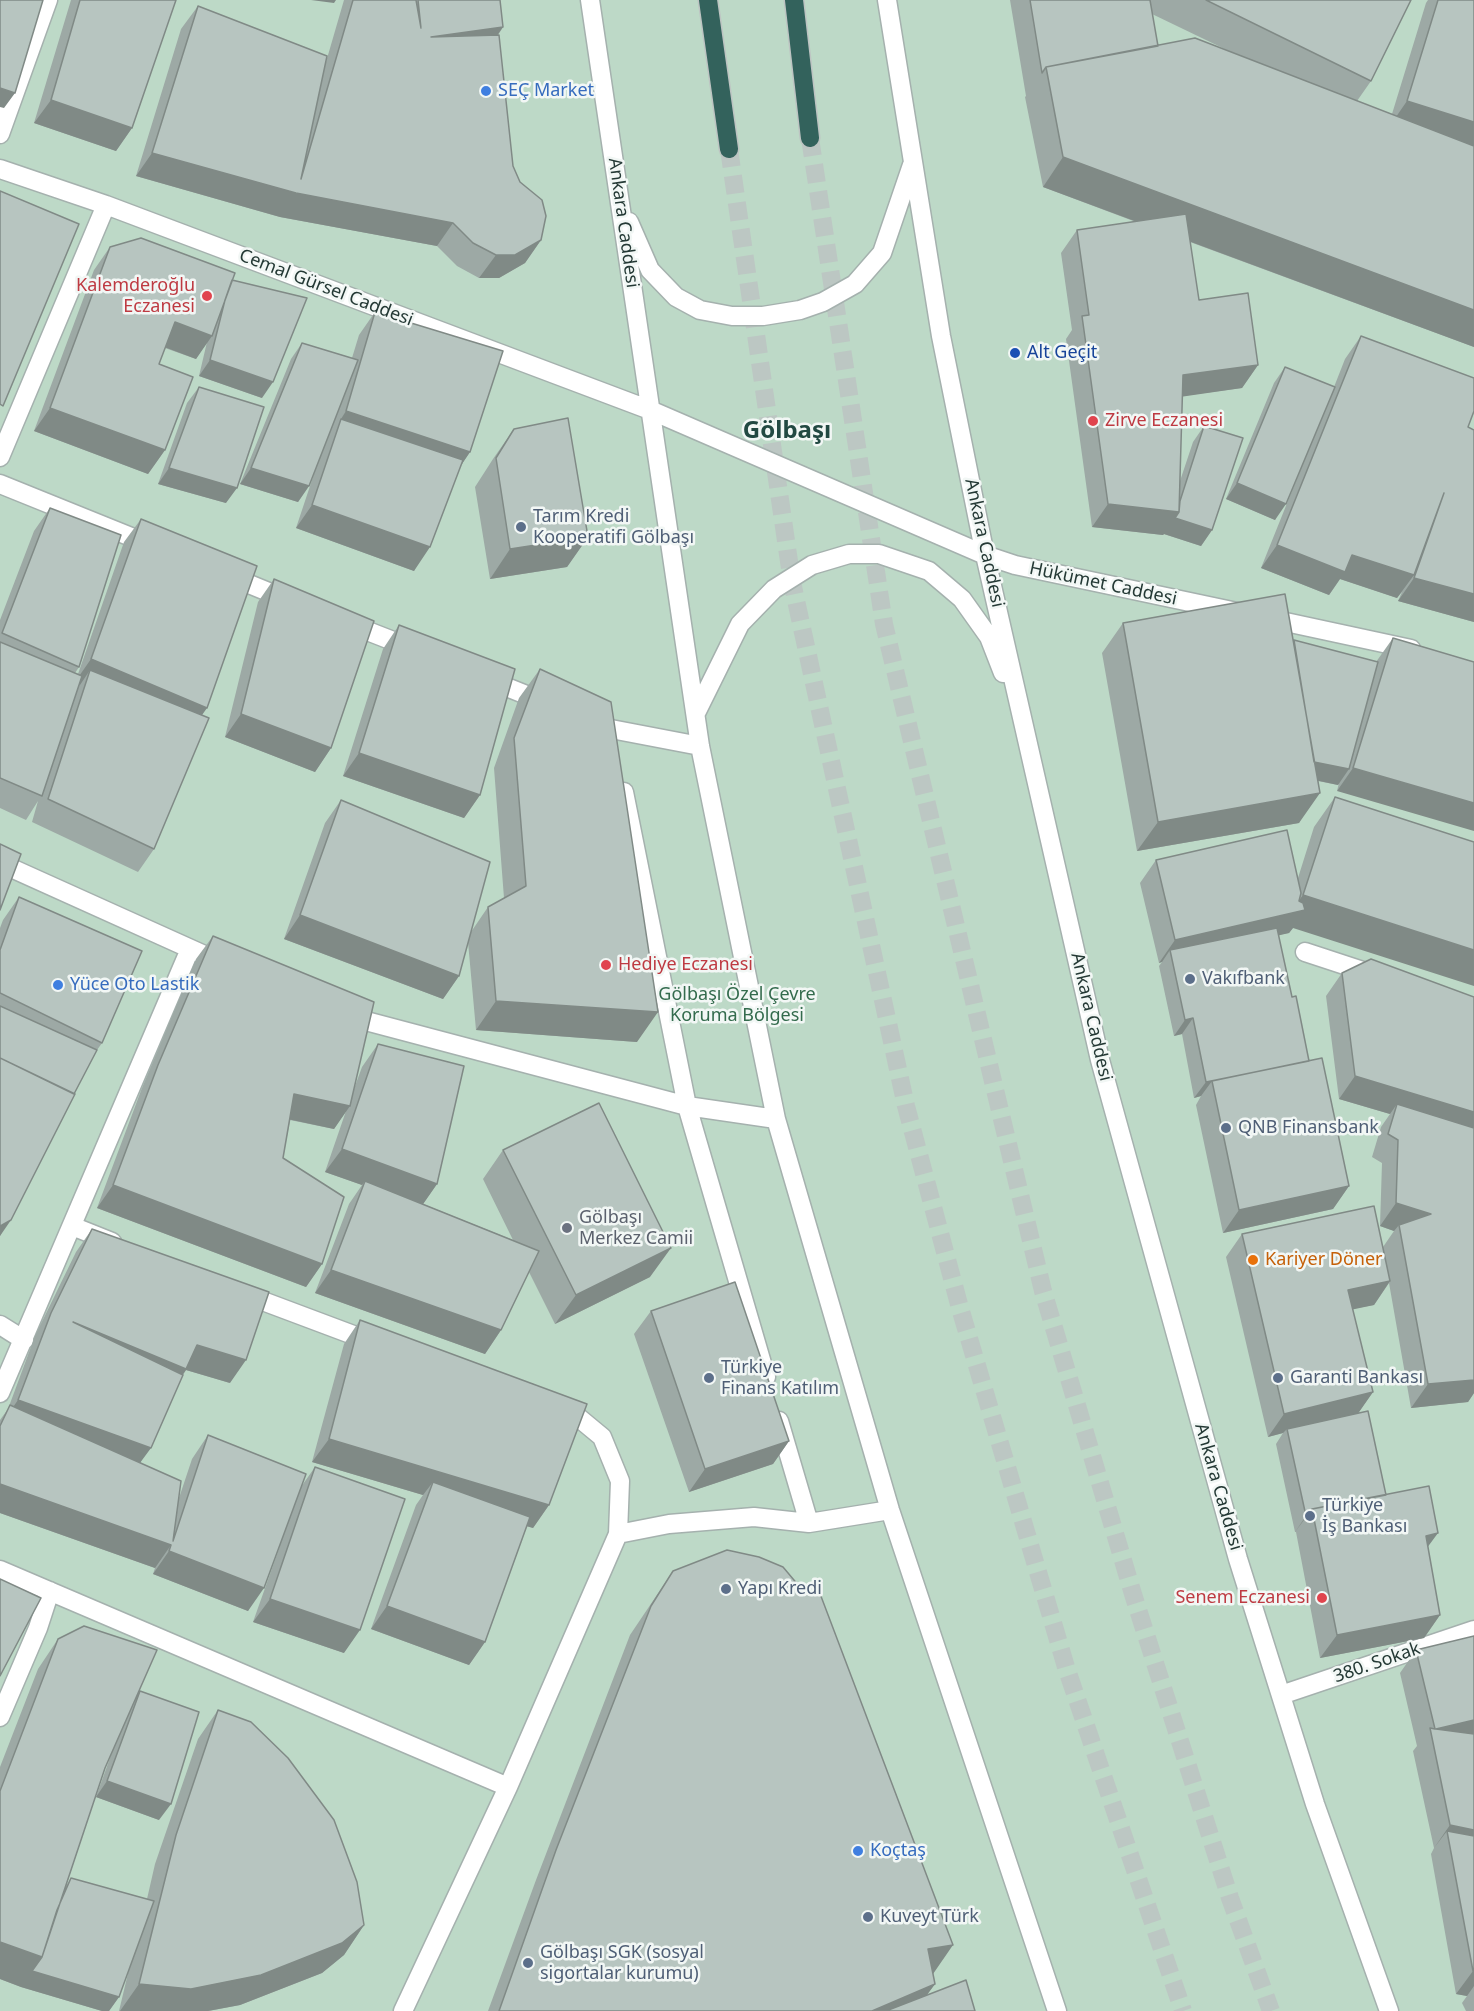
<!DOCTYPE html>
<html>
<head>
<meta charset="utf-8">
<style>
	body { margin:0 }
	canvas { display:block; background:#e2eae7 }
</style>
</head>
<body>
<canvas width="1474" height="2011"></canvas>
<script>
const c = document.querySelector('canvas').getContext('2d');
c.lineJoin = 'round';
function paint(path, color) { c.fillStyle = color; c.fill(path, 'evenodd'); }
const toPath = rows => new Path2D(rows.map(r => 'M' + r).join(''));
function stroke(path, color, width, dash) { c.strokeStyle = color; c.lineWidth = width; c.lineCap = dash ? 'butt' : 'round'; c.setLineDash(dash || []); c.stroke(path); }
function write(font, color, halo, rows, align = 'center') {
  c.font = font + ' "Noto Sans",sans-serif'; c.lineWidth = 5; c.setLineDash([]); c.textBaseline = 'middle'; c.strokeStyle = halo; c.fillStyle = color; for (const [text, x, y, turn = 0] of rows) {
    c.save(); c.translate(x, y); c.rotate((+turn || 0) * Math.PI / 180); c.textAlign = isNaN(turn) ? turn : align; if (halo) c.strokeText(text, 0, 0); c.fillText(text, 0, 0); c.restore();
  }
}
paint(toPath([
	[0,0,1474,0,1474,2011,0,2011]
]), '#bdd9c7');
stroke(toPath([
	[810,138,884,624,1043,1291,1133,1594,1230,1898,1271,2011],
	[729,149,792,582,906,1106,960,1308,1066,1667,1183,2011]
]), '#bcc7c3', 18, [18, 9]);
const minor = toPath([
	[590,0,700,746,776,1119,890,1510,1057,2011],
	[887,0,941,336,985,555,1100,1060,1238,1559,1315,1804,1389,2011],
	[0,134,48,0],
	[0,169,106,205,650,410,985,555,1015,565,1237,612],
	[629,222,650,270,676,297,700,310,732,316,763,316,800,310,823,302,855,284,882,253,912,165],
	[0,457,106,205],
	[0,484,151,545],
	[227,575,288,600],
	[1267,618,1411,649],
	[347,623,411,648],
	[489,680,544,702],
	[696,713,740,624,774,589,812,565,849,554,879,554,929,571,962,599,989,637,1003,673],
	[592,721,611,729,700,746],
	[624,792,687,1106,766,1377],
	[0,863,222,963],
	[1305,952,1375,975],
	[347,1016,687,1106,776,1119],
	[72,1226,112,1242],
	[244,1294,372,1342],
	[0,1325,24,1340],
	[0,1393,190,949],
	[560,1408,573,1413,602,1437,620,1481,618,1534],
	[779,1421,809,1523],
	[0,1570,508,1787],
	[1281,1695,1474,1630],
	[0,1717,38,1628,50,1591],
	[403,2011,508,1787,618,1534,669,1524,754,1517,809,1523,890,1510]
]);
const highway = toPath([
	[708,0,729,149],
	[794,0,810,138]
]);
stroke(minor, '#a5b1ae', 21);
stroke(highway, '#bdc4c2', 21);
stroke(minor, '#fff', 18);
stroke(highway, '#33625c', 18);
paint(toPath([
	[71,0,176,0,132,128,116,151,34,123],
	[344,0,500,0,503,27,498,35,513,166,541,240,525,263,499,278,479,278,457,266,437,246,280,217,136,176,181,29,198,6,326,62],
	[1010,0,1411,0,1371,81,1357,101,1392,114,1426,3,1428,0,1474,0,1474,347,1190,242,1199,300,1258,365,1242,388,1182,396,1180,481,1193,442,1204,426,1212,530,1201,546,1164,534,1163,535,1092,527,1066,339,1072,330,1061,253,1077,230,1136,222,1043,187,1025,97,1026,96],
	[1152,14,1233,53,1158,46],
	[110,247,232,280,262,398,199,376,207,342,196,359,165,348,159,364,165,450,148,474,34,431,94,270],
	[375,312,470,452,461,465,414,571,296,528,318,462,309,486,298,502,240,484,291,359,302,343,352,358,359,335],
	[1361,336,1468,427,1474,622,1398,601,1402,592,1397,598,1340,579,1329,595,1261,568,1308,451,1275,520,1226,499,1274,383,1285,367,1334,387,1345,359],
	[199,387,226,503,158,484,187,403],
	[514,429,588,537,567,567,490,579,475,487,493,459],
	[50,508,79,667,75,673,78,674,124,542,141,519,202,715,154,849,138,872,32,822,38,801,26,820,0,808,0,620,34,531],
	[274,579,331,748,315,772,225,737,258,602],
	[1123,623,1293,641,1376,662,1393,638,1474,662,1337,791,1339,783,1338,785,1318,781,1299,823,1137,851,1102,653],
	[399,625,480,795,464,818,343,776,383,649],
	[540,669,637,1042,476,1030,468,942,459,976,443,999,284,939,325,823,341,800,471,932,488,907,504,898,494,768,519,698],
	[1335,797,1293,928,1289,933,1278,935,1292,997,1309,1061,1349,1186,1333,1209,1223,1233,1196,1105,1201,1096,1194,1098,1182,1034,1174,1036,1159,966,1162,962,1159,963,1140,883,1156,860,1298,878,1314,827],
	[19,897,102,1043,97,1050,0,1236,0,928,3,920],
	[213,936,354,1089,362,1067,378,1044,437,1184,423,1204,513,1240,483,1179,503,1150,650,1277,555,1324,529,1272,501,1330,485,1354,315,1293,349,1204,362,1185,325,1172,346,1111,334,1129,290,1120,283,1158,322,1264,306,1287,97,1208,142,1088,196,959],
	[1342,973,1474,997,1474,1393,1468,1402,1411,1408,1389,1283,1374,1305,1352,1309,1373,1392,1358,1413,1386,1495,1428,1547,1440,1615,1424,1638,1320,1658,1296,1532,1295,1532,1276,1444,1283,1433,1268,1437,1226,1257,1242,1234,1383,1247,1394,1231,1380,1226,1382,1163,1372,1157,1381,1127,1390,1114,1339,1099,1326,996],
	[92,1229,230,1383,186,1370,183,1375,140,1463,179,1498,192,1459,208,1435,301,1487,315,1467,344,1653,253,1622,280,1546,248,1611,153,1574,155,1568,0,1513,0,1420,8,1409,35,1336,76,1252],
	[651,1311,789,1441,773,1464,689,1492,634,1334],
	[360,1320,549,1505,533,1528,527,1526,485,1642,469,1665,371,1629,416,1505,423,1495,312,1462,344,1344],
	[673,1571,933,1974,935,1984,926,1996,975,2011,488,2011,536,1880,630,1635],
	[1474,1636,1474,2011,1466,2011,1462,2003,1467,1996,1456,1994,1431,1854,1434,1848,1413,1751,1417,1746,1400,1673,1416,1650],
	[58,1639,136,1697,140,1691,159,1820,96,1797,115,1744,105,1768,66,1886,71,1878,147,1899,155,1864,198,1739,218,1710,364,1925,344,1955,322,1973,240,2005,208,2011,119,2011,130,1965,119,1997,109,2011,102,2011,21,1987,0,1979,0,1767,38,1669]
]), '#9da9a5');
paint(toPath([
	[311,0,336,0,334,3],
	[503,27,487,50,431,37],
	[0,88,15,93,4,108,0,107],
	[51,100,132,128,116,151,34,123],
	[1407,101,1474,122,1474,157,1387,130],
	[152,153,453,223,437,246,280,217,136,176],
	[1063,157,1474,310,1474,347,1043,187],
	[541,240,525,263,499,278,479,278,496,255],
	[175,322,212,336,196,359,159,345],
	[210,360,273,382,262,398,199,376],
	[1258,365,1242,388,1166,399,1183,375],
	[50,408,165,450,148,474,34,431],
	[346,411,470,452,454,476,341,419],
	[169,468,237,488,226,503,158,484],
	[251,468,309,486,298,502,240,484],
	[1237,483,1286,504,1275,520,1226,499],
	[1108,504,1179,512,1212,530,1201,546,1164,534,1163,535,1092,527],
	[312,505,430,547,414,571,296,528],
	[588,537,567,567,490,579,510,549],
	[1277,545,1352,555,1414,575,1397,598,1340,579,1329,595,1261,568],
	[1414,578,1474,594,1474,622,1398,601],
	[91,659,207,708,190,732,90,670,80,685,75,682],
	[241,714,331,748,315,772,225,737],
	[359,753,480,795,464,818,343,776],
	[1307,760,1349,769,1338,785,1296,776],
	[1353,768,1474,803,1474,831,1337,791],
	[1320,793,1299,823,1137,851,1158,822],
	[1303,895,1474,950,1474,986,1293,928,1289,933,1173,960,1170,950,1162,962,1159,963,1175,940,1290,913],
	[300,915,459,976,443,999,284,939],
	[496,1001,658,1012,637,1042,476,1030],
	[1193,1018,1182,1034,1174,1036,1185,1020],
	[1309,1061,1212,1081,1201,1096,1194,1098,1206,1082],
	[1355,1076,1474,1112,1474,1140,1397,1104,1390,1114,1339,1099],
	[294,1094,350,1106,334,1129,278,1117],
	[342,1149,437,1184,421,1207,365,1181,362,1185,325,1172],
	[113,1185,322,1264,306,1287,97,1208],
	[1349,1186,1333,1209,1223,1233,1239,1210],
	[1396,1203,1431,1214,1399,1225,1394,1231,1380,1226],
	[11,1220,0,1236,0,1226],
	[671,1248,650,1277,555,1324,576,1295],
	[331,1270,501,1330,485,1354,315,1293],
	[1390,1281,1374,1305,1331,1314,1348,1290],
	[73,1322,197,1345,246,1360,230,1383,186,1370,170,1392],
	[1474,1380,1474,1393,1468,1402,1411,1408,1428,1384],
	[1373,1392,1357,1415,1287,1429,1283,1433,1268,1437,1284,1414],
	[18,1400,151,1448,134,1471,2,1423],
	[329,1439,549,1505,533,1528,427,1497,433,1482,423,1495,312,1462],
	[789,1441,773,1464,689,1492,705,1469],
	[0,1484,171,1545,155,1568,0,1513],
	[1306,1516,1307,1516,1295,1532],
	[1438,1533,1421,1556,1426,1536],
	[169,1551,264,1588,248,1611,153,1574],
	[270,1599,360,1630,344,1653,253,1622],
	[387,1606,485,1642,469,1665,371,1629],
	[1440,1615,1424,1638,1320,1658,1337,1635],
	[1474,1720,1474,1739,1436,1729],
	[107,1781,171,1804,159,1820,96,1797],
	[1450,1825,1474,1830,1474,1856,1447,1831,1434,1848],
	[364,1925,344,1955,322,1973,240,2005,208,2011,120,2011,139,1984],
	[0,1942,42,1957,119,1997,109,2011,102,2011,21,1987,0,1979],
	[953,1945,933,1974,928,1949],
	[1473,1971,1474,1971,1474,1986,1467,1996,1456,1994],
	[935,1984,915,2011,872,2011]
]), '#808a86');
const building = toPath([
	[0,0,43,0,15,93,0,88,0,0],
	[80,0,176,0,132,128,51,100,80,0],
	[353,0,416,0,421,28,418,0,500,0,503,27,431,37,499,35,513,166,520,182,542,200,546,216,541,240,515,255,496,255,473,243,453,223,296,193,152,153,198,6,327,56,301,179,353,0],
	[1030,0,1150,0,1158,46,1046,67,1042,73,1030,0],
	[1206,0,1411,0,1371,81,1206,0],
	[1438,0,1474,0,1474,122,1407,101,1438,0],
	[1195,38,1474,146,1474,310,1063,157,1046,67,1195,38],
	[0,191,79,224,3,406,0,404,0,191],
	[1186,214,1199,300,1248,293,1258,365,1183,375,1179,512,1108,504,1082,316,1089,315,1077,230,1186,214],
	[141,238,235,273,212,336,175,322,159,364,193,377,165,450,50,408,110,247,141,238],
	[232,280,307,298,273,382,210,360,225,300,232,280],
	[375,312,503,351,470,452,346,411,375,312],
	[1361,336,1474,378,1474,411,1468,427,1474,430,1474,594,1414,578,1444,493,1414,575,1352,555,1345,572,1277,545,1361,336],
	[302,343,358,360,309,486,251,468,302,343],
	[1285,367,1335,387,1286,504,1237,483,1285,367],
	[199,387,264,407,237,488,169,468,199,387],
	[568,418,588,537,510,549,496,458,514,429,568,418],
	[341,419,463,460,430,547,312,505,341,419],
	[1204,426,1243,438,1212,530,1175,518,1179,512,1180,501,1204,426],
	[50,508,121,535,79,667,2,633,50,508],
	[141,519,257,566,207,708,91,659,141,519],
	[274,579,374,621,331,748,241,714,274,579],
	[1285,594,1320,793,1158,822,1123,623,1285,594],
	[399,625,515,669,480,795,359,753,399,625],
	[1393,638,1474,662,1474,803,1353,768,1393,638],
	[1294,640,1378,662,1349,769,1314,762,1294,640],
	[0,642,82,676,42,796,0,778,0,642],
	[540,669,611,702,658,1012,496,1001,488,907,526,886,514,738,540,669],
	[90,670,209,718,154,849,48,799,90,670],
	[1335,797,1474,842,1474,950,1303,895,1335,797],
	[341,800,490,862,459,976,300,915,341,800],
	[1287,830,1301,893,1299,901,1303,903,1305,910,1175,940,1156,860,1287,830],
	[0,844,21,854,0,910,0,844],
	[19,897,142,951,102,1043,0,993,0,950,19,897],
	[1277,928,1292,997,1296,996,1309,1061,1206,1082,1193,1018,1185,1020,1170,950,1277,928],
	[213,936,374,1002,350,1106,294,1094,283,1158,344,1197,322,1264,113,1185,158,1065,213,936],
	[1371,959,1474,997,1474,1112,1355,1076,1342,973,1371,959],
	[0,1006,97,1050,74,1094,0,1058,0,1006],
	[378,1044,464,1066,437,1184,342,1149,378,1044],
	[0,1058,75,1094,11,1220,0,1226,0,1058],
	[1322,1058,1349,1186,1239,1210,1212,1081,1322,1058],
	[599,1103,671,1248,576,1295,503,1150,599,1103],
	[1397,1104,1474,1128,1474,1380,1428,1384,1399,1225,1431,1214,1396,1203,1398,1140,1388,1134,1397,1104],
	[365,1181,539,1251,501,1330,331,1270,365,1181],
	[1374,1206,1390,1281,1348,1290,1373,1392,1284,1414,1242,1234,1374,1206],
	[92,1229,269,1292,246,1360,197,1345,186,1369,73,1322,183,1375,151,1448,18,1400,51,1313,92,1229],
	[735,1282,789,1441,705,1469,651,1311,735,1282],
	[360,1320,587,1404,549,1505,329,1439,360,1320],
	[10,1405,181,1481,173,1541,208,1435,306,1474,264,1588,169,1551,171,1545,0,1484,0,1426,10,1405],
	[1368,1411,1386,1495,1312,1509,1306,1516,1287,1429,1368,1411],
	[315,1467,405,1499,360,1630,270,1599,315,1467],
	[433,1482,530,1517,485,1642,387,1606,433,1482],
	[1429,1486,1438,1533,1426,1536,1440,1615,1337,1635,1312,1509,1429,1486],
	[727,1550,759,1557,783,1567,804,1592,819,1591,953,1945,928,1949,935,1984,872,2011,499,2011,556,1850,651,1606,673,1571,727,1550],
	[0,1579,41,1598,0,1676,0,1579],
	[84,1626,157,1650,105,1768,42,1957,0,1942,0,1791,58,1639,84,1626],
	[1474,1636,1474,1720,1436,1729,1474,1734,1474,1830,1450,1825,1430,1728,1435,1729,1416,1650,1474,1636],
	[140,1691,199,1712,171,1804,107,1781,140,1691],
	[218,1710,251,1722,288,1758,334,1820,357,1882,364,1925,342,1943,261,1975,191,1989,139,1984,176,1835,218,1710],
	[1447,1831,1474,1836,1474,1971,1473,1971,1447,1831],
	[71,1878,154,1901,119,1997,32,1971,42,1957,57,1910,71,1878],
	[966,1980,975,2011,886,2011,966,1980]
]);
paint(building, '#b7c5c0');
stroke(building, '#808a86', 1.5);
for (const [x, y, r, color] of [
	[486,91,6,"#3f7fe0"],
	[207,296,6,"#e0444e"],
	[1015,353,6,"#1a4fb4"],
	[1093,421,6,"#e0444e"],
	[521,527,6,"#5c6f8a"],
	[606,965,6,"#e0444e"],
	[1190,979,6,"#5c6f8a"],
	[58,985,6,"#3f7fe0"],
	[1226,1128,6,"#5c6f8a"],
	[567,1228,6,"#6b7280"],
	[1253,1260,6,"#e8710a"],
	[709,1378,6,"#5c6f8a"],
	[1278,1378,6,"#5c6f8a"],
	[1310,1516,6,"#5c6f8a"],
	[726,1589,6,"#5c6f8a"],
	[1322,1598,6,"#e0444e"],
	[858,1851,6,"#3f7fe0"],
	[868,1917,6,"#5c6f8a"],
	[528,1963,6,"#5c6f8a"]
]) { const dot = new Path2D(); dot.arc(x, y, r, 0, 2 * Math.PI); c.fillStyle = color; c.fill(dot); stroke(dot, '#f2f7f5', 2); }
write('18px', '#366cbe', '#f2f7f5', [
	["SEÇ Market",498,91],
	["Yüce Oto Lastik",70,985],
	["Koçtaş",870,1851]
], 'left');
write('18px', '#243935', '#f2f7f5', [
	["Ankara Caddesi",623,223,82],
	["Cemal Gürsel Caddesi",326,288,21],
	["Ankara Caddesi",984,543,78],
	["Hükümet Caddesi",1103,584,12],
	["Ankara Caddesi",1091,1017,77],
	["Ankara Caddesi",1218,1487,74],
	["380. Sokak",1377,1663,-19]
]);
write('18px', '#be3a42', '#f2f7f5', [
	["Kalemderoğlu",195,286],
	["Eczanesi",195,307],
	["Zirve Eczanesi",1105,421,"left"],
	["Hediye Eczanesi",618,965,"left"],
	["Senem Eczanesi",1310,1598]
], 'right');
write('18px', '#164399', '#f2f7f5', [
	["Alt Geçit",1027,353]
], 'left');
write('18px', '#4e5e75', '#f2f7f5', [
	["Tarım Kredi",533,517],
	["Kooperatifi Gölbaşı",533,538],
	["Vakıfbank",1202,979],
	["QNB Finansbank",1238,1128],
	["Türkiye",721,1368],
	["Finans Katılım",721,1389],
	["Garanti Bankası",1290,1378],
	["Türkiye",1322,1506],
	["İş Bankası",1322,1527],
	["Yapı Kredi",738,1589],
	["Kuveyt Türk",880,1917],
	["Gölbaşı SGK (sosyal",540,1953],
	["sigortalar kurumu)",540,1974]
], 'left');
write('18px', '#336b4d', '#f2f7f5', [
	["Gölbaşı Özel Çevre",737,995],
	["Koruma Bölgesi",737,1016]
]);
write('18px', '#5b616d', '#f2f7f5', [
	["Gölbaşı",579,1218],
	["Merkez Camii",579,1239]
], 'left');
write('18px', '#c56008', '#f2f7f5', [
	["Kariyer Döner",1265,1260]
], 'left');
write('bold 24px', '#224942', '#f2f7f5', [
	["Gölbaşı",787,431]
]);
</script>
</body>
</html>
